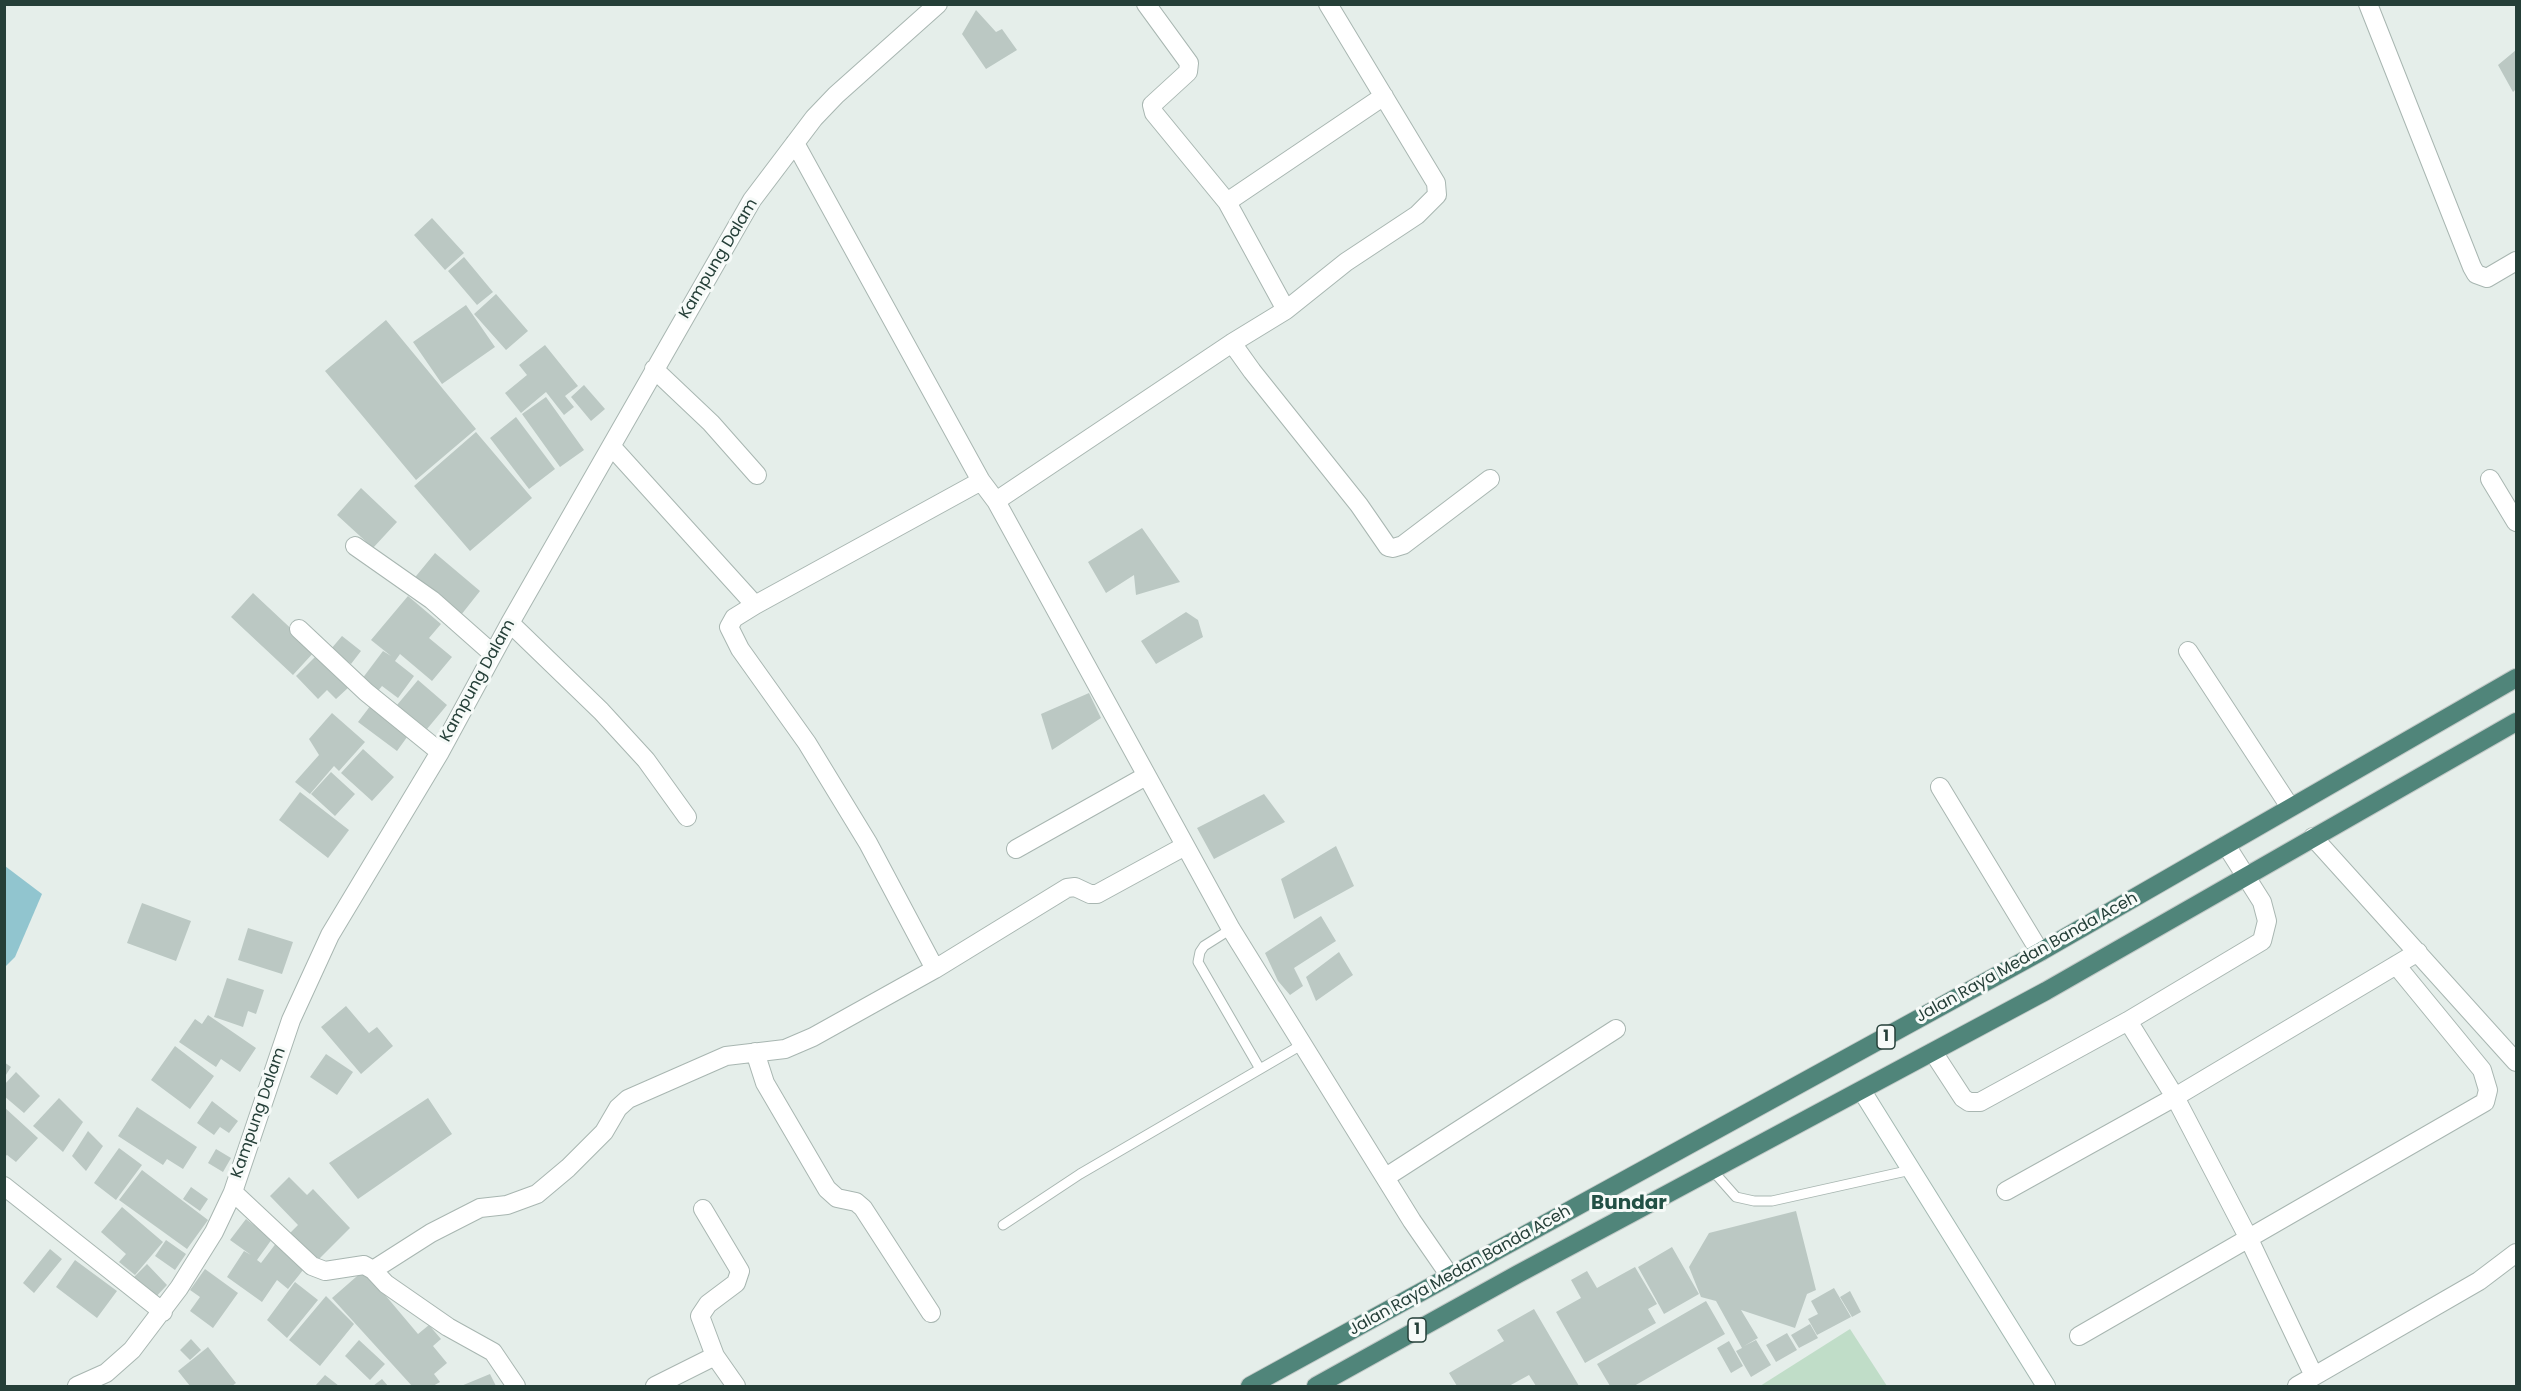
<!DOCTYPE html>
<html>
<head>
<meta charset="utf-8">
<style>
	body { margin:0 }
	#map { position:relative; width:2521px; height:1391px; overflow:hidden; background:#e5eeea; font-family:Poppins,sans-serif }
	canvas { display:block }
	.frame { position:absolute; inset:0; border:6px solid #253f38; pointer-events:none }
</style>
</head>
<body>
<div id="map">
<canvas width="2521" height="1391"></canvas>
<div class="frame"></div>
</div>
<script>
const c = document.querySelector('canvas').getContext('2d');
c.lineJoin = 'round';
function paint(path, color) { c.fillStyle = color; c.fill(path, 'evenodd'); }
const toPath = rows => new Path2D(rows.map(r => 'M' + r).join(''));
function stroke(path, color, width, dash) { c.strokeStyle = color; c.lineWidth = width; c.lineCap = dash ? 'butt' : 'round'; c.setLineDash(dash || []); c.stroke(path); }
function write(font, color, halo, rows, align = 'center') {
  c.font = font + ' Poppins,sans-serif'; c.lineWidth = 6; c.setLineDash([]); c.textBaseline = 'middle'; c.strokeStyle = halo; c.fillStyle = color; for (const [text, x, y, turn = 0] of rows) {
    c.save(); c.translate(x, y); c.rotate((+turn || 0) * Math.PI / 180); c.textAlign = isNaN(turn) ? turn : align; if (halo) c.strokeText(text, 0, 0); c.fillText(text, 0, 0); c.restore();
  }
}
paint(toPath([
	[1850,1329,1887,1386,1760,1386]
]), '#c0ddc8');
paint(toPath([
	[5,866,42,894,15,957,5,967]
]), '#91c5cf');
paint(toPath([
	[976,10,996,32,1002,29,1017,50,986,69,962,34],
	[2516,50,2516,89,2513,92,2498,65],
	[432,218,464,253,445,270,414,235],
	[464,257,493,292,477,305,448,271],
	[496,294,528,331,506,350,474,314],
	[466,305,495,347,442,384,413,342],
	[386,320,476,429,416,480,325,371],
	[545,345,578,386,565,396,574,407,564,415,546,392,521,413,505,393,527,375,519,365],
	[584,385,605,409,591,421,571,397],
	[546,397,584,450,560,467,522,414],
	[516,417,555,469,529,489,490,438],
	[476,432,532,498,470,551,414,486],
	[361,488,397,522,373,548,337,515],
	[1142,528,1180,582,1136,595,1134,575,1106,593,1088,562],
	[435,553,480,591,461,615,412,581],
	[253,593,315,651,293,675,231,617],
	[408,596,441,624,429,638,452,657,432,681,400,654,395,661,414,676,398,698,382,686,378,691,362,679,383,651,391,656,371,640],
	[1186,612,1198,620,1203,637,1156,664,1141,641],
	[342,636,361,651,351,664,331,649],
	[317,655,349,687,336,699,327,690,318,699,296,676],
	[418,680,447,705,427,729,397,705],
	[1089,693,1101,718,1052,750,1041,714],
	[371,705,410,733,397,751,358,722],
	[332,713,365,742,339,771,334,766,310,794,295,782,319,755,309,739],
	[363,749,394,777,372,801,341,773],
	[331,772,355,794,335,816,311,794],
	[300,792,349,830,328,858,279,820],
	[1264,794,1285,822,1214,859,1197,828],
	[1336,846,1354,886,1294,919,1281,879],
	[142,903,191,921,176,961,127,943],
	[1321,916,1336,941,1294,968,1303,986,1290,995,1278,981,1265,953],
	[248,928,293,942,282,974,238,960],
	[1339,952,1353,975,1316,1001,1306,977],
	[227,978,264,990,256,1014,248,1011,243,1027,214,1017],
	[346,1006,369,1033,377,1027,393,1046,361,1074,321,1027],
	[208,1015,256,1048,240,1072,221,1059,216,1067,179,1042,195,1019,202,1024],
	[175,1046,214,1076,190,1109,151,1080],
	[326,1054,353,1072,337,1095,310,1077],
	[4,1062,11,1067,4,1078],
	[16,1072,40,1096,24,1113,4,1096,4,1085],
	[59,1098,83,1122,63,1152,33,1126],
	[428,1098,452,1134,358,1199,329,1163],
	[212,1101,238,1121,229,1133,220,1127,214,1135,197,1123],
	[4,1107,38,1138,16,1162,7,1155,4,1157],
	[137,1107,197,1147,183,1169,167,1159,163,1165,118,1136],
	[88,1131,103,1146,86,1171,72,1156],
	[119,1148,142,1165,116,1200,94,1183],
	[216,1149,231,1158,223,1172,208,1163],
	[142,1170,208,1220,187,1249,119,1200],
	[289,1177,307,1195,313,1189,350,1228,314,1264,287,1236,298,1225,270,1196],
	[191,1187,208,1199,200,1211,183,1199],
	[122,1207,163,1242,135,1275,119,1262,126,1254,101,1232],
	[1796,1211,1816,1290,1807,1294,1795,1328,1741,1310,1758,1338,1744,1346,1756,1340,1771,1365,1751,1377,1736,1351,1742,1348,1716,1301,1701,1297,1689,1267,1709,1233],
	[246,1219,272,1239,257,1260,261,1263,277,1242,307,1265,288,1289,277,1280,262,1302,227,1277,244,1251,251,1255,230,1240],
	[166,1240,186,1254,175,1270,155,1256],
	[1672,1247,1699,1294,1664,1314,1638,1267],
	[50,1249,62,1259,34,1293,23,1283],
	[75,1260,117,1291,97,1318,56,1287],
	[147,1264,167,1285,153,1300,132,1279],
	[1635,1267,1657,1304,1648,1309,1656,1323,1585,1363,1556,1312,1581,1298,1571,1280,1587,1271,1597,1288],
	[205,1269,238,1293,213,1328,190,1311,200,1297,190,1290],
	[364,1270,418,1334,429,1325,441,1339,433,1346,447,1363,434,1374,440,1382,433,1386,412,1386,332,1298],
	[295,1282,318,1300,287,1338,267,1320],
	[1834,1288,1851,1317,1817,1335,1808,1319,1818,1314,1811,1301],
	[1850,1291,1861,1312,1852,1317,1840,1297],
	[326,1296,354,1324,320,1366,289,1340],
	[1706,1301,1725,1334,1634,1386,1610,1386,1597,1364],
	[1534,1309,1579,1386,1536,1386,1529,1375,1509,1386,1457,1386,1449,1373,1504,1341,1497,1330],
	[1810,1324,1818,1338,1799,1348,1791,1335],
	[1787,1333,1797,1350,1776,1362,1766,1345],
	[191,1339,201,1350,190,1360,180,1350],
	[359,1340,385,1364,370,1380,345,1356],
	[1729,1341,1743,1366,1731,1373,1717,1348],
	[208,1347,236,1383,232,1386,190,1386,178,1371],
	[490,1374,496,1386,461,1386],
	[325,1375,339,1386,315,1386],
	[382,1379,388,1386,373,1386]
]), '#bbc8c3');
const service = toPath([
	[1231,929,1204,946,1200,952,1198,962,1260,1069],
	[1713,1171,1736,1197,1754,1201,1772,1201,1911,1170],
	[1003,1225,1080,1174,1303,1044]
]);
const minor = toPath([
	[2368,4,2472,267,2476,274,2487,278,2516,261],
	[795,143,981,481,996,501,1231,929,1412,1221,1450,1276],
	[1227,202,1384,96],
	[1286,310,1346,262,1417,215,1437,195,1436,183,1328,4],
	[1232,343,1252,371,1359,505,1388,547,1393,548,1403,545,1490,479],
	[654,369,711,423,757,475],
	[612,447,755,605],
	[2490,479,2516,522],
	[996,501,1232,343,1286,310,1227,202,1154,113,1152,105,1188,72,1189,63,1146,4],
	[355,546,432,600,493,654],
	[510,623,601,711,646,760,687,817],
	[299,629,366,692,440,752],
	[2188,651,2290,807],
	[1940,787,2040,952],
	[2313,837,2516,1062],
	[1016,849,1146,776],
	[935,969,1067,888,1075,887,1090,894,1097,894,1185,846],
	[2128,1021,2175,1097,2248,1237,2314,1376],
	[755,1052,765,1083,827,1189,837,1198,856,1202,863,1208,931,1313],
	[1933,1052,1963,1098,1969,1102,1980,1102,2128,1021,2262,941,2267,921,2262,902,2226,845],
	[1386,1177,1616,1029],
	[4,1186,163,1312],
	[2006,1191,2175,1097,2418,952],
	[233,1192,312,1266,325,1271,364,1265,373,1270,386,1284,448,1327,493,1352,516,1386],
	[703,1209,740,1271,736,1283,708,1304,700,1316,715,1356,736,1386],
	[373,1270,431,1233,480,1208,507,1205,537,1194,568,1168,604,1132,618,1108,628,1099,726,1056,785,1049,813,1037,935,969,868,843,807,743,740,649,729,627,734,618,755,605,981,481],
	[2079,1336,2485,1102,2488,1090,2482,1070,2396,965],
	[77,1386,106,1373,132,1350,179,1288,214,1232,233,1192,291,1020,330,935,440,752,510,623,752,200,814,118,836,95,938,4],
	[655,1386,715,1356],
	[2297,1386,2479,1281,2516,1253]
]);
const secondary = toPath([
	[1862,1091,2046,1386]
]);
const trunk = toPath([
	[1250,1386,2040,952,2516,678],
	[1316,1386,1518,1274,2046,991,2516,722]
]);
stroke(service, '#a8b6b1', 11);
stroke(minor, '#a8b6b1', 20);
stroke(secondary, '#a4b9b2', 20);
stroke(trunk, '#c2c9c7', 20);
stroke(service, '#fff', 9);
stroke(minor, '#fff', 18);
stroke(secondary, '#fff', 18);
stroke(trunk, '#50857a', 18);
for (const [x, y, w] of [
	[1886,1037,18],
	[1417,1330,18]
]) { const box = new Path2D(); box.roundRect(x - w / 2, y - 12, w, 24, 4.5); c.fillStyle = '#f6faf8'; c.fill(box); stroke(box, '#253f38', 1.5); }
write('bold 15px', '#253f38', null, [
	["1",1886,1037],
	["1",1417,1330]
]);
write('16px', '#253f38', '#f6faf8', [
	["Kampung Dalam",719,259,-59],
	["Kampung Dalam",478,681,-61],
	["Jalan Raya Medan Banda Aceh",2027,958,-29],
	["Kampung Dalam",259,1113,-71],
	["Jalan Raya Medan Banda Aceh",1460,1271,-29]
]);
write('bold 20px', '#225045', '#f6faf8', [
	["Bundar",1629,1204]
]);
</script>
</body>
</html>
